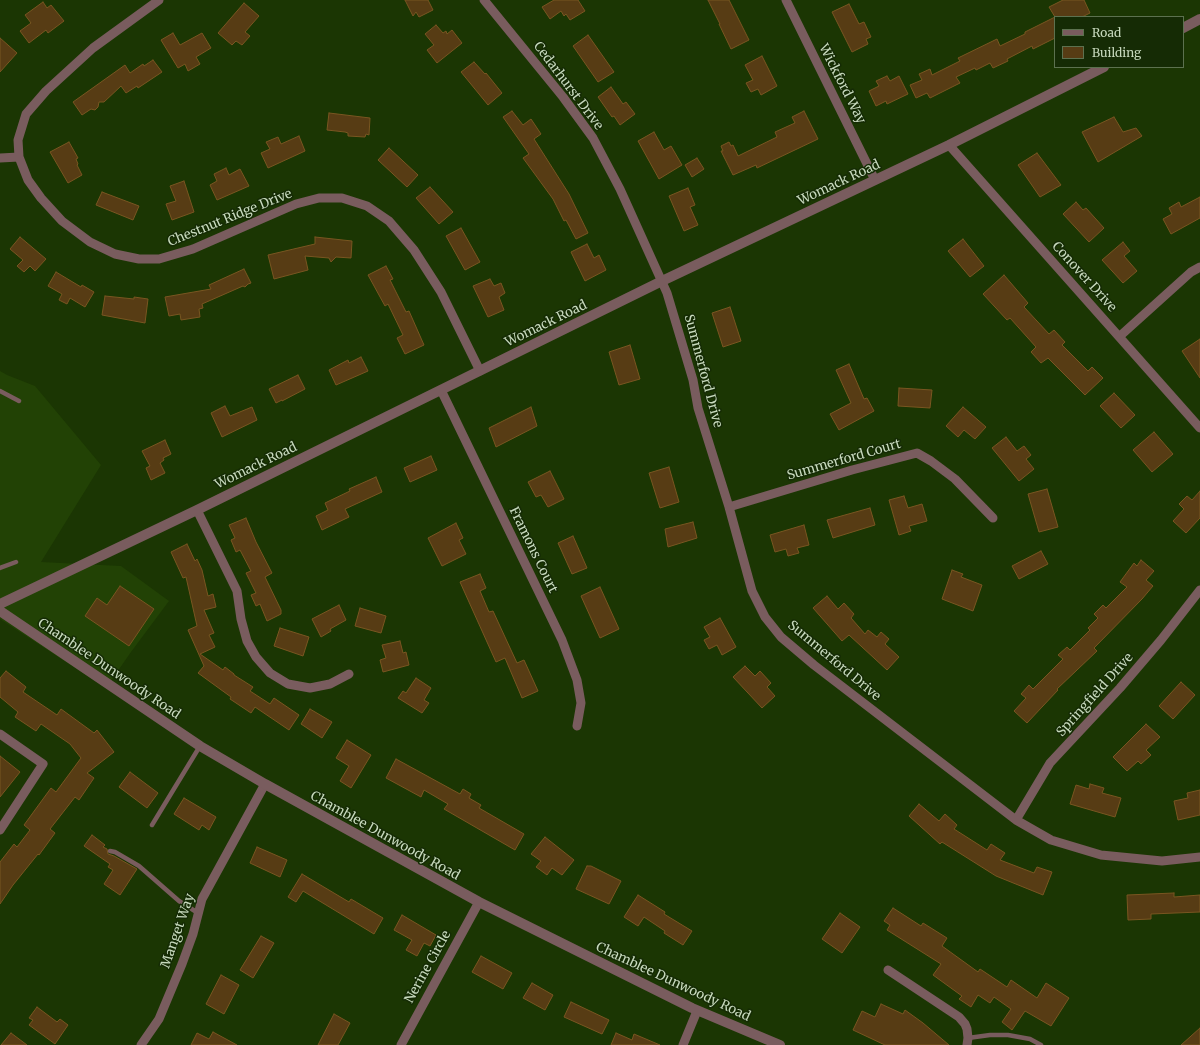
<!DOCTYPE html>
<html>
<head>
<meta charset="utf-8">
<style>
	body { margin:0 }
	#map { position:relative; width:1200px; height:1045px; overflow:hidden; background:#1b3603; font-family:Merriweather,serif }
	canvas { display:block }
	.legend { position:absolute; left:1054px; top:16px; width:130px; height:52px; box-sizing:border-box; background:#152b05; border:1px solid #5c714f; margin:0; padding:5px 7px; list-style:none; font-size:12px; color:#c7d9bd }
	.legend li { display:flex; align-items:center; gap:8px; height:20px }
	.legend b { width:20px; border:1px solid #5c714f }
</style>
</head>
<body>
<div id="map">
<canvas width="1200" height="1045"></canvas>
<ul class="legend">
<li><b style="height:5px;background:#795c5e"></b>Road</li>
<li><b style="height:11px;background:#573c14"></b>Building</li>
</ul>
</div>
<script>
const c = document.querySelector('canvas').getContext('2d');
c.lineJoin = 'round';
function paint(path, color) { c.fillStyle = color; c.fill(path, 'evenodd'); }
const toPath = rows => new Path2D(rows.map(r => 'M' + r).join(''));
function stroke(path, color, width, dash) { c.strokeStyle = color; c.lineWidth = width; c.lineCap = dash ? 'butt' : 'round'; c.setLineDash(dash || []); c.stroke(path); }
function write(font, color, halo, rows, align = 'center') {
  c.font = font + ' Merriweather,serif'; c.lineWidth = 3; c.setLineDash([]); c.textBaseline = 'middle'; c.strokeStyle = halo; c.fillStyle = color; for (const [text, x, y, turn = 0] of rows) {
    c.save(); c.translate(x, y); c.rotate((+turn || 0) * Math.PI / 180); c.textAlign = isNaN(turn) ? turn : align; if (halo) c.strokeText(text, 0, 0); c.fillText(text, 0, 0); c.restore();
  }
}
paint(toPath([
	[0,371,7,375,35,386,101,465,41,562,121,566,169,601,131,652,106,688,0,619]
]), '#224205');
const building = toPath([
	[405,0,428,0,433,10,419,17,416,12,413,16,405,0],
	[554,0,578,0,585,11,570,20,566,14,564,16,561,11,550,19,542,7,554,0],
	[708,0,729,0,749,40,731,49,719,24,720,24,708,0],
	[1063,0,1084,0,1090,13,1082,17,1055,17,1055,38,1033,49,1032,46,1007,59,1008,61,993,68,990,63,976,70,975,68,956,77,960,83,930,98,927,93,916,98,910,85,922,80,919,74,930,69,932,75,960,61,958,58,997,39,1000,46,1025,34,1025,32,1055,17,1049,7,1063,0],
	[43,2,47,8,51,5,64,21,48,33,46,30,29,43,20,31,31,23,25,15,43,2],
	[244,3,259,16,245,32,250,36,242,45,236,41,232,45,218,33,244,3],
	[849,4,859,24,864,22,871,37,866,39,868,44,852,52,832,12,849,4],
	[436,25,443,33,446,31,447,34,452,30,462,43,437,63,427,50,434,45,425,34,436,25],
	[173,33,180,45,202,33,211,48,196,57,200,64,188,71,185,64,178,68,161,40,173,33],
	[588,35,614,72,598,82,573,46,588,35],
	[0,38,17,53,0,72,0,38],
	[762,56,777,86,761,95,758,89,751,92,746,83,753,80,745,65,762,56],
	[153,60,162,72,138,88,137,86,126,93,121,86,104,102,99,102,98,107,95,110,91,109,82,115,73,102,125,65,130,73,143,64,144,66,153,60],
	[474,62,485,74,486,73,502,93,488,105,461,72,474,62],
	[887,76,890,81,899,76,908,94,887,104,886,101,876,106,869,91,879,86,876,81,887,76],
	[611,87,623,104,626,102,635,114,620,125,614,116,612,117,598,97,611,87],
	[512,111,523,125,531,119,541,134,534,139,569,194,588,233,576,239,566,220,564,221,553,199,523,158,529,154,503,117,512,111],
	[804,111,818,139,757,168,756,165,733,175,721,151,723,151,721,146,729,142,731,146,733,145,738,156,777,137,775,132,795,123,792,117,804,111],
	[329,113,370,118,369,135,366,134,365,137,348,136,348,133,345,132,327,130,329,113],
	[1114,117,1123,132,1136,128,1142,136,1098,162,1082,132,1114,117],
	[654,132,664,150,671,146,682,165,659,179,638,141,654,132],
	[299,136,305,151,268,168,261,153,270,149,266,142,278,137,281,144,299,136],
	[69,142,78,158,76,159,78,164,77,165,82,175,68,183,50,152,69,142],
	[389,148,418,175,407,187,378,160,389,148],
	[1037,153,1061,185,1040,197,1018,165,1037,153],
	[697,158,704,169,692,177,685,165,697,158],
	[226,168,229,175,240,169,249,186,217,200,210,185,217,181,214,174,226,168],
	[184,181,194,212,172,220,166,204,176,201,170,186,184,181],
	[430,187,453,212,439,224,416,198,430,187],
	[688,188,695,205,690,207,698,225,684,231,669,196,688,188],
	[102,192,139,206,133,220,96,205,102,192],
	[1200,197,1200,218,1171,234,1163,219,1172,214,1169,208,1179,202,1181,207,1200,197],
	[1076,202,1083,210,1086,208,1104,228,1089,242,1063,214,1076,202],
	[461,228,480,262,465,270,446,236,461,228],
	[20,237,46,259,35,271,30,266,24,272,17,266,23,260,10,249,20,237],
	[315,237,352,241,351,258,336,257,331,262,329,258,305,256,308,270,274,279,268,255,315,244,315,237],
	[963,239,984,266,970,277,948,251,963,239],
	[1123,242,1130,251,1124,256,1137,271,1123,283,1102,260,1123,242],
	[587,244,594,258,599,255,606,270,585,281,571,252,587,244],
	[386,266,393,279,390,280,406,312,409,311,424,345,405,354,397,338,403,335,388,304,385,306,368,275,386,266],
	[244,269,251,283,248,284,245,287,243,286,202,304,203,308,199,309,200,317,181,320,180,314,169,316,165,297,211,289,209,285,244,269],
	[56,272,81,287,82,285,94,292,85,307,70,298,67,304,59,300,62,294,48,286,56,272],
	[1004,275,1028,303,1024,307,1049,334,1054,330,1065,342,1062,345,1088,371,1092,367,1103,378,1085,395,1048,358,1041,363,1031,352,1036,347,1010,318,1007,320,983,294,1004,275],
	[490,279,494,286,501,283,505,293,499,297,504,310,488,317,473,286,490,279],
	[105,296,134,299,134,297,148,299,145,323,102,315,105,296],
	[730,307,741,341,723,347,712,313,730,307],
	[1200,339,1200,378,1182,351,1200,339],
	[630,345,640,379,619,385,609,352,630,345],
	[361,357,368,371,336,385,329,370,348,360,349,363,361,357],
	[849,364,864,399,867,398,874,411,839,430,830,414,851,403,836,370,849,364],
	[298,375,305,389,282,401,282,400,276,403,269,389,298,375],
	[899,388,932,390,930,408,898,406,899,388],
	[1114,393,1135,415,1121,428,1100,406,1114,393],
	[225,406,230,416,252,407,257,420,222,437,211,413,225,406],
	[531,407,537,426,496,447,489,428,531,407],
	[963,407,986,427,975,439,964,430,958,437,946,426,963,407],
	[1154,432,1173,454,1152,472,1133,450,1154,432],
	[1006,437,1017,451,1024,446,1031,455,1026,459,1034,469,1019,481,992,448,1006,437],
	[165,440,171,454,163,458,164,460,160,463,165,473,151,480,146,468,150,466,142,451,165,440],
	[431,456,437,470,410,482,404,468,431,456],
	[669,467,679,502,660,508,649,473,669,467],
	[550,471,564,499,548,507,541,495,536,497,528,482,550,471],
	[376,477,382,492,345,509,349,517,322,530,316,516,328,510,325,503,350,491,349,489,376,477],
	[1047,489,1058,527,1039,532,1028,494,1047,489],
	[1200,491,1200,518,1186,533,1173,521,1184,509,1179,504,1187,496,1192,500,1200,491],
	[904,496,908,508,922,504,927,521,909,526,911,531,899,535,889,500,904,496],
	[870,508,875,525,833,538,827,520,870,508],
	[246,518,256,542,272,573,265,577,281,610,281,614,267,621,260,604,256,606,251,595,256,593,246,573,251,571,240,550,236,552,231,540,235,538,229,525,246,518],
	[693,522,697,538,668,547,665,529,693,522],
	[456,523,463,538,459,540,466,554,442,566,428,538,456,523],
	[804,525,809,545,797,548,799,553,788,556,786,549,775,552,770,535,804,525],
	[573,536,587,568,572,574,558,543,573,536],
	[187,544,195,561,197,559,202,570,208,596,213,594,216,607,204,610,214,633,209,635,215,647,200,654,223,670,225,667,234,674,234,675,253,687,250,691,270,704,274,698,299,715,289,730,255,707,251,713,230,699,231,697,198,673,204,666,188,630,197,626,186,577,183,578,171,552,187,544],
	[1041,551,1048,564,1019,579,1012,566,1041,551],
	[1141,560,1154,571,1146,580,1153,586,1142,599,1094,648,1097,651,1057,689,1058,690,1027,723,1014,711,1026,698,1021,694,1029,685,1033,689,1063,659,1058,655,1067,647,1070,650,1090,630,1088,628,1098,618,1094,614,1103,605,1106,608,1127,587,1120,582,1134,563,1137,566,1141,560],
	[952,570,963,574,961,577,982,585,973,611,942,599,952,570],
	[480,574,486,588,480,591,489,612,493,611,517,663,524,660,538,691,522,698,505,658,496,662,460,582,480,574],
	[120,586,154,609,129,646,85,616,97,598,107,605,120,586],
	[600,587,619,629,600,638,581,596,600,587],
	[827,596,838,609,844,603,854,614,851,618,865,634,868,630,877,637,881,632,889,639,885,644,899,657,887,670,849,635,842,641,813,608,827,596],
	[339,605,346,620,330,629,331,631,321,637,312,619,339,605],
	[360,608,386,616,381,633,355,626,360,608],
	[720,618,736,647,722,655,717,645,709,649,704,640,710,637,704,627,720,618],
	[280,628,309,637,303,656,274,646,280,628],
	[400,641,403,653,406,652,409,665,383,672,380,660,386,658,382,645,400,641],
	[745,666,755,676,760,671,771,683,767,687,775,696,762,708,733,677,745,666],
	[6,671,26,687,23,692,57,715,61,709,94,733,97,730,114,752,87,773,94,778,79,800,75,797,50,829,55,833,39,855,38,854,13,885,0,904,0,862,14,844,17,847,30,830,24,825,51,788,56,792,81,758,70,744,41,724,36,731,15,717,18,712,0,697,0,678,6,671],
	[416,678,431,688,424,700,429,703,422,713,398,698,403,691,406,693,416,678],
	[1181,682,1195,695,1173,719,1159,706,1181,682],
	[310,709,332,722,322,738,301,724,310,709],
	[1146,724,1160,737,1146,750,1151,755,1141,764,1138,761,1127,771,1113,757,1146,724],
	[347,740,371,755,351,788,340,781,349,766,336,758,347,740],
	[0,756,20,772,0,797,0,756],
	[396,759,460,794,463,789,471,794,469,798,481,805,479,808,524,834,515,850,444,809,448,804,424,790,421,797,386,778,396,759],
	[130,772,158,793,147,808,119,787,130,772],
	[1090,784,1104,788,1102,793,1121,798,1115,817,1070,804,1076,785,1089,789,1090,784],
	[1200,790,1200,815,1178,820,1174,801,1188,798,1187,793,1200,790],
	[184,798,216,817,209,830,202,825,199,830,174,814,184,798],
	[919,804,939,821,945,814,957,825,954,829,987,850,991,844,1005,853,1000,860,1034,873,1037,867,1052,872,1043,895,996,876,942,842,940,844,909,816,919,804],
	[92,835,105,845,103,847,107,849,108,854,114,856,137,869,120,895,104,884,113,870,108,867,110,864,84,846,92,835],
	[545,837,574,860,562,875,552,868,547,875,536,867,541,861,531,854,545,837],
	[257,847,287,860,280,877,250,863,257,847],
	[587,866,591,866,621,881,609,904,576,889,587,866],
	[302,874,349,902,351,899,383,918,374,934,303,891,296,902,288,897,302,874],
	[1174,893,1174,897,1200,895,1200,912,1151,914,1151,919,1128,920,1127,895,1174,893],
	[638,895,665,912,664,914,692,931,683,945,664,933,665,931,644,917,638,926,624,917,638,895],
	[893,908,921,926,923,923,947,938,942,946,978,972,980,969,1007,987,1011,980,1037,998,1046,983,1069,998,1051,1026,1025,1011,1012,1030,1002,1022,1011,1009,994,997,990,1003,978,995,971,1007,959,999,962,996,933,975,941,964,887,930,890,925,884,921,893,908],
	[840,913,860,927,842,953,822,939,840,913],
	[402,915,436,935,430,946,424,943,417,956,406,950,412,940,394,930,402,915],
	[261,936,274,943,253,978,240,970,261,936],
	[481,956,512,973,503,989,472,972,481,956],
	[221,975,239,985,224,1014,206,1004,221,975],
	[532,983,553,995,545,1010,523,998,532,983],
	[571,1002,609,1020,602,1034,564,1017,571,1002],
	[881,1004,903,1014,905,1010,923,1023,949,1045,885,1045,853,1030,862,1011,875,1017,881,1004],
	[37,1007,57,1022,60,1019,68,1025,55,1044,29,1025,33,1020,29,1018,37,1007],
	[334,1014,350,1023,338,1045,318,1045,334,1014],
	[1200,1028,1200,1045,1181,1045,1200,1028],
	[213,1032,237,1045,191,1045,197,1033,209,1039,213,1032],
	[11,1033,27,1045,1,1045,11,1033],
	[616,1033,632,1040,634,1034,660,1045,611,1045,616,1033]
]);
paint(building, '#573c14');
stroke(building, '#795621', 1);
stroke(toPath([
	[0,391,19,401],
	[0,568,16,562],
	[152,825,200,746],
	[110,851,115,852,139,866,179,901,198,913],
	[968,1038,990,1035,1008,1035,1030,1039,1041,1045]
]), '#795c5e', 4.5);
stroke(toPath([
	[159,0,93,48,46,91,26,114,18,140,19,157,28,180,41,198,62,221,90,242,115,254,139,259,159,259,193,249,296,204,319,198,342,198,367,206,389,221,414,250,441,292,480,371],
	[484,0,563,97,593,138,620,189,667,293,693,380,698,408,729,507,752,591,765,617,781,637,814,665,1016,820,1051,840,1101,855,1162,861,1200,857],
	[786,0,875,180],
	[949,145,1200,428],
	[0,158,19,157],
	[1120,336,1191,272,1200,267],
	[441,390,562,640,577,680,581,703,577,726],
	[729,507,852,470,917,453,931,461,955,479,993,518],
	[197,510,237,591,241,619,247,641,256,657,270,673,288,684,310,688,330,684,349,674],
	[0,734,43,764,0,830],
	[1016,820,1050,763,1120,688,1161,640,1200,590],
	[888,970,959,1017,965,1024,967,1029,968,1038,967,1045],
	[141,1045,159,1019,182,964,193,934,202,899,265,784],
	[401,1045,479,902],
	[683,1045,697,1011]
]), '#795c5e', 9);
stroke(toPath([
	[1183,28,1200,19],
	[0,604,197,510,662,281,949,145,1104,67],
	[0,611,200,746,265,784,479,902,692,1008,780,1045]
]), '#795c5e', 10);
write('13px', '#c7d9bd', '#152b05', [
	["Wickford Way",842,84,63],
	["Cedarhurst Drive",568,86,53],
	["Womack Road",839,183,-25],
	["Chestnut Ridge Drive",230,218,-22],
	["Conover Drive",1084,277,48],
	["Womack Road",546,324,-26],
	["Summerford Drive",703,371,75],
	["Summerford Court",844,460,-16],
	["Womack Road",256,466,-26],
	["Framons Court",533,550,64],
	["Summerford Drive",834,661,40],
	["Chamblee Dunwoody Road",109,669,34],
	["Springfield Drive",1095,695,-48],
	["Chamblee Dunwoody Road",385,836,29],
	["Manget Way",178,931,-71],
	["Nerine Circle",428,967,-61],
	["Chamblee Dunwoody Road",673,982,25]
]);
</script>
</body>
</html>
